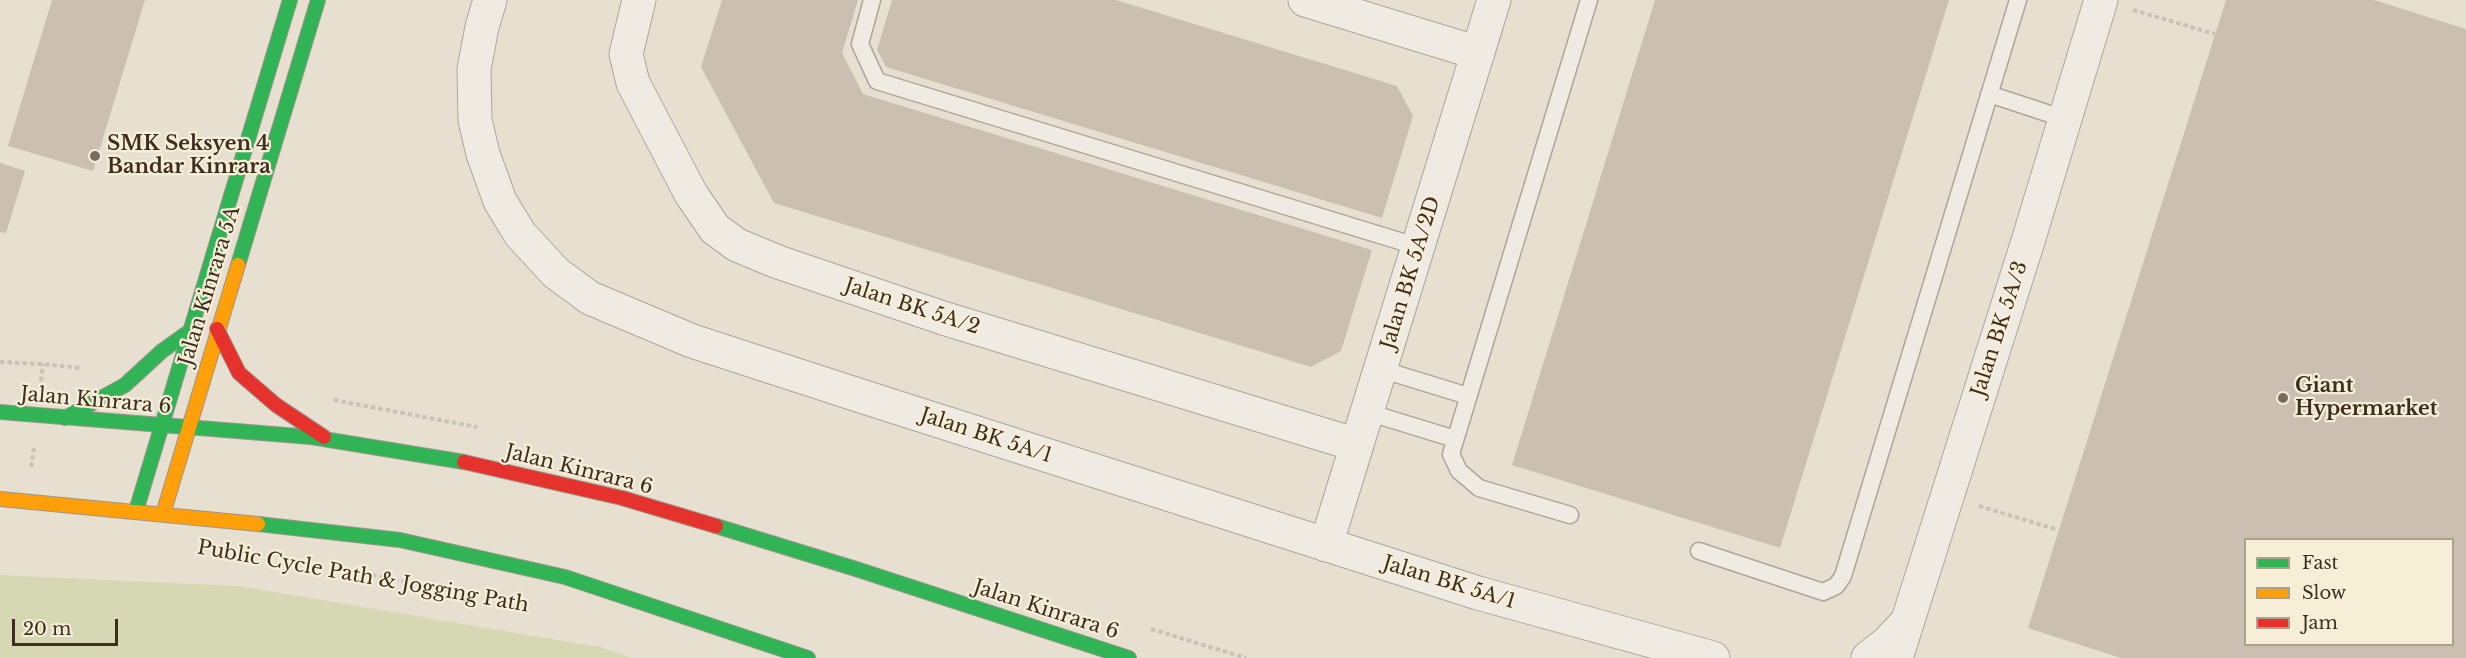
<!DOCTYPE html>
<html>
<head>
<meta charset="utf-8">
<style>
	body { margin:0 }
	#map { position:relative; width:2466px; height:658px; overflow:hidden; background:#e7e0d1; font-family:"Libre Baskerville",serif }
	canvas { display:block }
	.legend { position:absolute; left:2244px; top:538px; width:210px; height:108px; box-sizing:border-box; background:#f7eed8; border:2px solid #ada18e; margin:0; padding:8px 10px; list-style:none; font-size:18px; color:#3d2e20 }
	.legend li { display:flex; align-items:center; gap:12px; height:30px }
	.legend b { width:30px; border:2px solid #ada18e }
	.scale { position:absolute; left:12px; top:619px; width:106px; height:27px; box-sizing:border-box; border:3px solid #3d2e20; border-top:0; padding-left:8px; font-size:18px; line-height:21px; white-space:nowrap; color:#3d2e20; -webkit-text-stroke:4px #f7eed8; paint-order:stroke }
</style>
</head>
<body>
<div id="map">
<canvas width="2466" height="658"></canvas>
<ul class="legend">
<li><b style="height:8px;background:#30b455"></b>Fast</li>
<li><b style="height:8px;background:#ff9f0a"></b>Slow</li>
<li><b style="height:8px;background:#e5322d"></b>Jam</li>
</ul>
<div class="scale">20 m</div>
</div>
<script>
const c = document.querySelector('canvas').getContext('2d');
c.lineJoin = 'round';
function paint(path, color) { c.fillStyle = color; c.fill(path, 'evenodd'); }
const toPath = rows => new Path2D(rows.map(r => 'M' + r).join(''));
function stroke(path, color, width, dash) { c.strokeStyle = color; c.lineWidth = width; c.lineCap = dash ? 'butt' : 'round'; c.setLineDash(dash || []); c.stroke(path); }
function write(font, color, halo, rows, align = 'center') {
  c.font = font + ' "Libre Baskerville",serif'; c.lineWidth = 4.5; c.setLineDash([]); c.textBaseline = 'middle'; c.strokeStyle = halo; c.fillStyle = color; for (const [text, x, y, turn = 0] of rows) {
    c.save(); c.translate(x, y); c.rotate((+turn || 0) * Math.PI / 180); c.textAlign = isNaN(turn) ? turn : align; if (halo) c.strokeText(text, 0, 0); c.fillText(text, 0, 0); c.restore();
  }
}
paint(toPath([
	[0,575,238,586,600,647,632,658,0,658]
]), '#d6d7b3');
paint(toPath([
	[52,0,145,0,93,171,8,146],
	[722,0,858,0,842,53,863,94,1372,250,1341,351,1311,367,774,203,701,67],
	[892,0,1116,0,1397,86,1413,116,1382,218,886,67,877,50],
	[1655,0,1949,0,1780,548,1512,465],
	[2226,0,2374,0,2466,29,2466,658,2121,658,2028,628],
	[2246,540,2452,540,2452,644,2246,644],
	[0,163,25,171,6,233,0,232]
]), '#cbbfb2');
const lane = toPath([
	[872,0,860,44,877,81,1419,247],
	[1989,94,2065,119],
	[1380,369,1468,396],
	[1367,412,1455,439],
	[1570,515,1479,488,1459,471,1451,454,1589,0],
	[1699,551,1823,592,1836,586,1843,576,2018,0]
]);
const street = toPath([
	[490,0,482,27,474,69,475,120,483,154,500,201,520,234,556,273,590,298,692,341,861,396,1478,593,1713,658],
	[639,0,626,54,633,83,691,194,715,229,737,245,778,262,943,318,1357,445],
	[1305,0,1478,53],
	[1326,545,1494,0],
	[1868,658,1887,643,1906,623],
	[1896,658,2029,238,2101,0]
]);
const fast = toPath([
	[238,265,318,0],
	[0,412,311,437,464,462],
	[65,418,125,385,162,351,190,331],
	[136,511,290,0],
	[258,524,400,540,565,577,808,658],
	[716,526,856,569,1129,658]
]);
const slow = toPath([
	[0,499,258,524],
	[163,514,238,265]
]);
const jam = toPath([
	[217,329,239,373,276,405,324,437],
	[464,462,622,498,716,526]
]);
stroke(lane, '#ada599', 19);
stroke(street, '#ada599', 35);
stroke(fast, '#9c958a', 16);
stroke(slow, '#9c958a', 16);
stroke(jam, '#9c958a', 16);
stroke(toPath([
	[2133,10,2215,34],
	[0,362,43,364,80,368],
	[41,381,43,364],
	[334,400,477,427],
	[31,467,34,448],
	[1979,506,2058,530],
	[372,575,473,595],
	[1151,629,1246,658]
]), '#c8c2b9', 4, [4.5, 3]);
stroke(lane, '#efebe3', 16);
stroke(street, '#efebe3', 33);
stroke(fast, '#30b455', 14);
stroke(slow, '#ff9f0a', 14);
stroke(jam, '#e5322d', 14);
for (const [x, y, r, color] of [
	[95,156,6,"#786c5e"],
	[2283,398,6,"#786c5e"]
]) { const dot = new Path2D(); dot.arc(x, y, r, 0, 2 * Math.PI); c.fillStyle = color; c.fill(dot); stroke(dot, '#f7eed8', 2); }
write('bold 20px', '#3d2e20', '#f7eed8', [
	["SMK Seksyen 4",107,144],
	["Bandar Kinrara",107,167],
	["Giant",2295,386],
	["Hypermarket",2295,409]
], 'left');
write('20px', '#3d2e20', '#f7eed8', [
	["Jalan BK 5A/2D",1411,273,-73],
	["Jalan Kinrara 5A",210,286,-73],
	["Jalan BK 5A/2",912,307,18],
	["Jalan BK 5A/3",2000,329,-72],
	["Jalan Kinrara 6",96,401,5],
	["Jalan BK 5A/1",986,436,18],
	["Jalan Kinrara 6",579,470,14],
	["Public Cycle Path & Jogging Path",363,577,10],
	["Jalan BK 5A/1",1449,583,17],
	["Jalan Kinrara 6",1046,610,18]
]);
</script>
</body>
</html>
